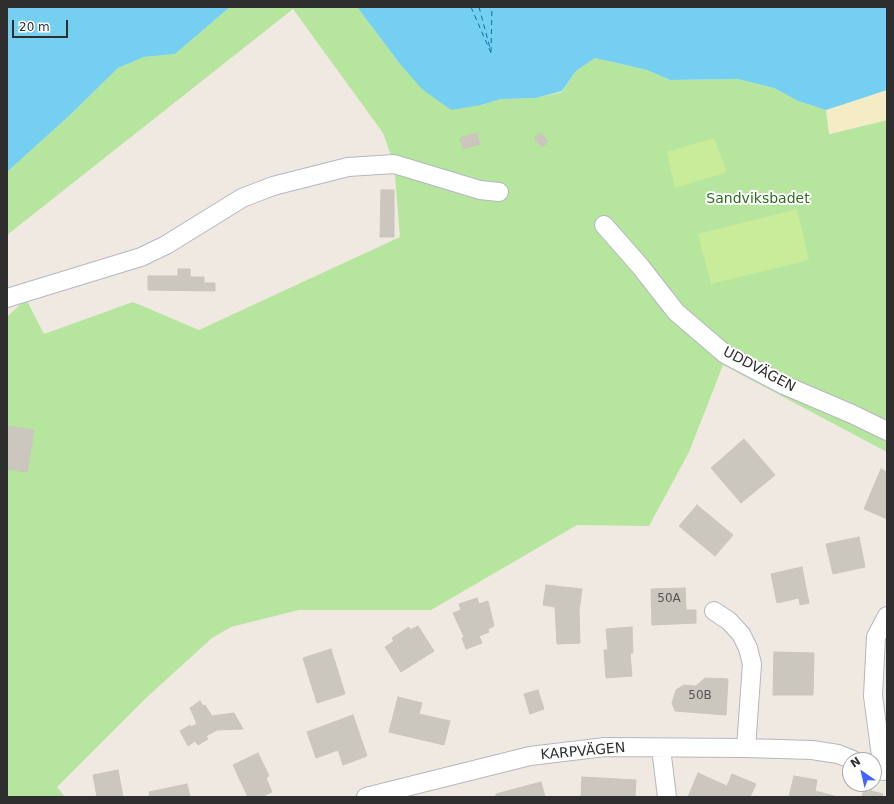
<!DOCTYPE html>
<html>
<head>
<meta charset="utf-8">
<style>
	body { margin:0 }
	#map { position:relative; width:894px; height:804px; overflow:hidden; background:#efe9e1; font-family:"DejaVu Sans",sans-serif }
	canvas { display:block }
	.frame { position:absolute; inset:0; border:8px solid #2e2e2e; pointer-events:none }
	.north { position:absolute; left:842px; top:752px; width:40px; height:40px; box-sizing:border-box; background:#fff; border:1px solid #ababab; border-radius:50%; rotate:326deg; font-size:11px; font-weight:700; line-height:16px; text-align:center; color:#2e2e2e }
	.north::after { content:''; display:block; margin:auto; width:14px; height:18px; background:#4264fb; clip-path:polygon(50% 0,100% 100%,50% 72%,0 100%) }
	.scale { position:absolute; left:12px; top:20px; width:56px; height:18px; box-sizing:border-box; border:2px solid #2e2e2e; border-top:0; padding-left:5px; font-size:12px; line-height:14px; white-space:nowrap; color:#2e2e2e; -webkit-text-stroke:3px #fff; paint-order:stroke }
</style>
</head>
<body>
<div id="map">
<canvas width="894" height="804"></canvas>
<div class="frame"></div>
<div class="north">N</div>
<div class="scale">20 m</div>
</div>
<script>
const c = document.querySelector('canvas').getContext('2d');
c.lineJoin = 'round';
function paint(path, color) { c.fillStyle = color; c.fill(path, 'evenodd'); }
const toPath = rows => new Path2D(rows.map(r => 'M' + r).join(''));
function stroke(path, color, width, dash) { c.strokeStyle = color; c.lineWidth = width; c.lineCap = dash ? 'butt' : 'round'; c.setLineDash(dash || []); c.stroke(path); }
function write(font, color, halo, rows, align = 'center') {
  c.font = font + ' "DejaVu Sans",sans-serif'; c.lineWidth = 4; c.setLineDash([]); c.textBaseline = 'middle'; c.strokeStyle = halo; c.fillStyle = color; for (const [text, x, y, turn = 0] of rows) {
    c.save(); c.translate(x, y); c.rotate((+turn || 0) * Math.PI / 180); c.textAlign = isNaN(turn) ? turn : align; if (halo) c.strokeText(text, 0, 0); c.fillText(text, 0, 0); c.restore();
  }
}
paint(toPath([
	[230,7,357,7,400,64,481,105,501,99,536,98,562,92,576,71,595,58,647,70,670,80,738,79,774,88,798,101,826,110,830,134,887,120,887,452,723,365,689,452,649,526,577,525,431,610,299,610,231,627,212,638,146,698,57,787,65,797,7,797,7,317,26,299,44,334,133,302,199,330,400,237,394,164,383,133,293,9,7,235,7,172,70,115,118,68,144,57,175,54]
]), '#b6e59e');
paint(toPath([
	[887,90,887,120,829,134,826,110]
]), '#f3ecc5');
paint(toPath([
	[714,138,727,172,675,188,667,152],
	[797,209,809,260,711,284,698,234]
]), '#c9ec9a');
paint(toPath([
	[7,7,230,7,175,54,144,57,118,68,70,115,7,172],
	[357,7,887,7,887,90,826,110,798,101,774,88,738,79,670,80,647,70,595,58,576,71,562,91,536,98,501,99,481,105,451,110,422,89,400,64]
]), '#75cff0');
stroke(toPath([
	[471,7,491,53],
	[479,7,490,48],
	[491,52,492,7]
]), '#0d6fa3', 1, [5, 4]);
const building = toPath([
	[477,133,480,144,463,149,460,138,477,133],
	[541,133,548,142,542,147,534,138,541,133],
	[381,190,394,190,394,237,380,237,381,190],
	[178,269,190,269,190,277,204,277,204,283,215,283,215,291,148,290,148,276,178,276,178,269],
	[7,426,34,430,27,472,7,469,7,426],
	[744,439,775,475,741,503,711,468,744,439],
	[881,469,887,472,887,519,864,509,881,469],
	[697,505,733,535,715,556,679,526,697,505],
	[859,537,865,567,833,574,826,544,859,537],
	[802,567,809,603,800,605,799,598,777,603,771,574,802,567],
	[546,585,582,589,579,611,580,643,557,644,555,607,543,605,546,585],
	[685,588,686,610,696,610,696,623,652,625,651,589,685,588],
	[477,598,479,604,488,601,494,626,488,629,489,632,479,636,482,643,466,649,462,638,464,637,453,613,461,610,459,604,477,598],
	[418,626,434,651,401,672,385,647,394,641,392,638,409,627,410,630,418,626],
	[632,627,633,653,630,653,632,676,606,678,604,650,608,650,606,629,632,627],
	[331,649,345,694,317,703,303,658,331,649],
	[774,652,814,653,813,695,773,695,774,652],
	[705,678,728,679,726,715,675,711,672,703,676,690,684,685,696,686,705,678],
	[538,690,544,709,530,714,524,694,538,690],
	[398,697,422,703,419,714,450,721,444,745,389,732,398,697],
	[200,701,203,706,205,705,212,716,234,713,243,729,217,730,206,736,208,739,198,745,195,741,188,746,180,731,190,725,191,727,197,724,190,708,200,701],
	[353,715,367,756,343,765,338,750,316,758,307,732,353,715],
	[258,753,269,776,266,778,272,792,261,797,248,797,233,765,258,753],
	[118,770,123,797,97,797,93,775,118,770],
	[698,773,727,786,732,774,756,784,750,797,688,797,698,773],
	[794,776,817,780,815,791,838,797,789,797,794,776],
	[582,777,636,780,635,797,581,797,582,777],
	[541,782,545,797,496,797,496,794,541,782],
	[187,784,190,797,150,797,149,792,187,784],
	[864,789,883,794,882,797,862,797,864,789]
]);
paint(building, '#cbc7bf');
stroke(building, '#cbc5ba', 1);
const minor = toPath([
	[604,225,640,266,676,312,725,354,784,385,852,414,887,431],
	[7,298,141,257,166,245,242,198,273,186,348,167,394,164,480,190,499,192],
	[714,611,729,621,741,634,748,648,752,664,746,748],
	[661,748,667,797],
	[883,771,873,696,876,637,887,616],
	[366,797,530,756,605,747,746,748,812,750,838,754,853,760]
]);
stroke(minor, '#b4b7c1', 20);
stroke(minor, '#fff', 18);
write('12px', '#555452', null, [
	["50A",669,599],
	["50B",700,696]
]);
write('14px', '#2c6e1b', '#fff', [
	["Sandviksbadet",758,199]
]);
write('14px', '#2e2e2e', '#fff', [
	["UDDVÄGEN",759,370,28],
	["KARPVÄGEN",583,752,-5]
]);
</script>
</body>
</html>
